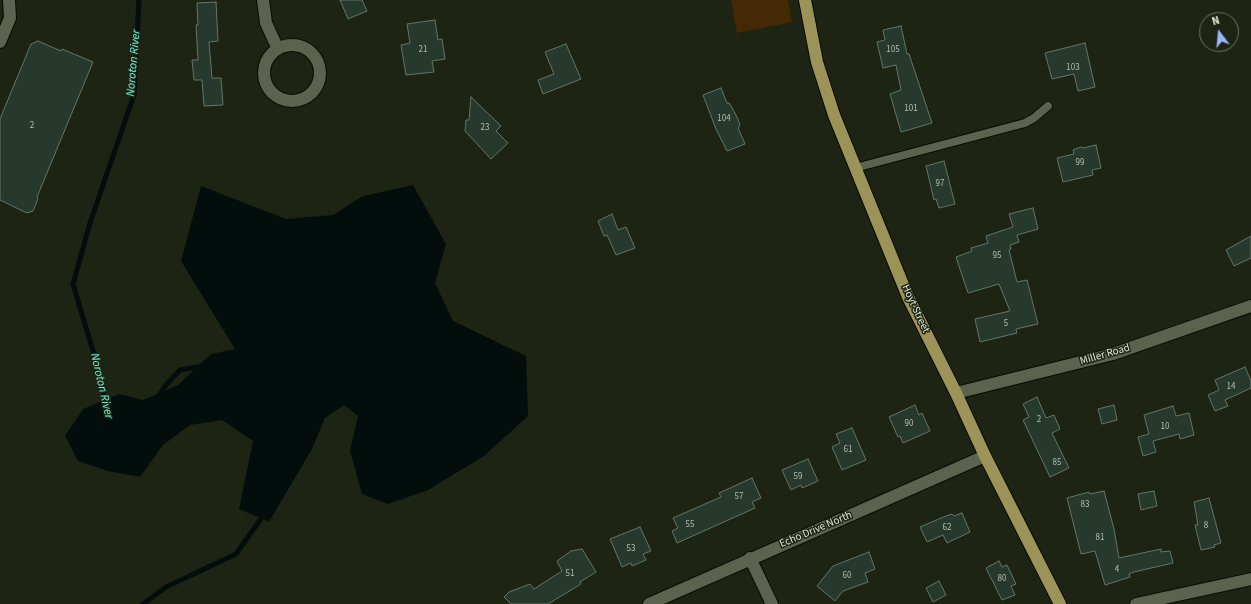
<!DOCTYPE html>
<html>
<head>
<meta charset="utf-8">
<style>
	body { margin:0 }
	#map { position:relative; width:1251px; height:604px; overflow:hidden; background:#1e2413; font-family:"Source Sans 3",sans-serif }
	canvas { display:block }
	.north { position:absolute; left:1199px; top:12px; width:40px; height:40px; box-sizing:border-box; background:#1e2413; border:1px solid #6d7263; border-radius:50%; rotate:344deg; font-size:11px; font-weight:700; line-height:16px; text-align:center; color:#e3e8dc }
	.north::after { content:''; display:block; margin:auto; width:14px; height:18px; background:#96b6fd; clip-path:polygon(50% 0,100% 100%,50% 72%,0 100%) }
</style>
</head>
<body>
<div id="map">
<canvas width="1251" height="604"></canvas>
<div class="north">N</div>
</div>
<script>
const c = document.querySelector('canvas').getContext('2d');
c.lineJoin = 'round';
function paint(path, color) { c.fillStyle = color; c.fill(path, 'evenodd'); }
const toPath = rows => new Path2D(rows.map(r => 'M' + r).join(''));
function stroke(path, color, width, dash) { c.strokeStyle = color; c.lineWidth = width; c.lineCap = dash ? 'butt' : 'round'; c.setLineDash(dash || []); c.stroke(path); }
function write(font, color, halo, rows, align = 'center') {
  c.font = font + ' "Source Sans 3",sans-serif'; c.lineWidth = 3; c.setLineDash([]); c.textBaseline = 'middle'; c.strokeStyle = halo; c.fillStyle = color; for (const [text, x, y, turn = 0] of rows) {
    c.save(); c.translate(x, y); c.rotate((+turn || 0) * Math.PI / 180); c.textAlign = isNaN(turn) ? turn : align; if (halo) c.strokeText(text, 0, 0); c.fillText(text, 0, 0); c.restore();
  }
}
paint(toPath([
	[731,0,788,0,792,22,737,33]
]), '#452904');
paint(toPath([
	[413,185,446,244,435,283,453,321,526,356,528,416,484,456,428,490,388,504,362,494,350,451,358,416,344,405,325,418,312,449,269,522,239,509,253,441,222,420,190,425,163,445,140,477,108,471,78,461,65,436,83,409,119,394,143,400,178,385,211,354,235,349,181,261,201,186,286,219,333,215,363,196]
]), '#030e0c');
stroke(toPath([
	[158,397,166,385,180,370,203,366],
	[106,405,96,361,73,284,90,223,134,95,139,0],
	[143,604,166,587,236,554,265,513]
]), '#030e0c', 5);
const building = toPath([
	[340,0,362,0,367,11,348,19,340,0],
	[216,2,218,41,209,42,212,78,221,78,223,105,204,106,202,80,194,80,192,60,198,60,196,25,198,25,197,3,216,2],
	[435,20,438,40,442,39,445,59,432,61,434,72,406,75,401,45,410,43,407,24,435,20],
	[901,26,907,54,909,54,932,123,901,132,890,94,901,90,896,65,883,68,877,42,885,40,883,30,901,26],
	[38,41,61,51,62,49,93,62,37,197,38,199,33,211,27,213,0,200,0,119,31,44,38,41],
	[1085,43,1095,87,1078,91,1074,74,1052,79,1045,53,1085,43],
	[566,44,581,79,543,94,538,80,554,74,545,52,566,44],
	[721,88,727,103,729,103,731,106,737,117,740,125,738,128,745,144,727,151,716,129,703,95,721,88],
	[471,97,501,126,496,131,508,143,491,159,465,131,466,120,469,120,471,97],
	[1096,145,1101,168,1092,170,1093,175,1063,182,1057,158,1074,154,1073,150,1081,147,1083,148,1096,145],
	[944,161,955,204,939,208,936,199,934,200,926,166,944,161],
	[1033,208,1038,229,1017,235,1019,242,1010,245,1011,249,1009,250,1017,282,1027,280,1038,324,1016,329,1017,333,980,342,975,319,1010,311,999,284,968,293,956,257,972,251,971,248,988,243,986,236,1013,227,1009,214,1033,208],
	[612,214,618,230,626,227,635,248,616,255,607,235,604,236,598,221,612,214],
	[1251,236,1251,258,1234,266,1226,250,1251,236],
	[1245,367,1251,381,1251,388,1225,400,1228,406,1215,411,1208,395,1219,390,1215,380,1245,367],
	[1037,397,1046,418,1054,415,1060,429,1052,433,1069,468,1050,477,1023,420,1029,417,1023,404,1037,397],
	[915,405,919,415,922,413,930,431,903,443,900,436,898,437,889,417,915,405],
	[1114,405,1117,420,1102,424,1098,409,1114,405],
	[1173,406,1176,416,1189,413,1194,435,1180,439,1179,434,1153,441,1156,452,1143,456,1138,437,1149,434,1144,415,1173,406],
	[852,428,866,460,842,470,832,447,840,443,836,434,852,428],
	[808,459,818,481,802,488,801,485,791,490,782,470,808,459],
	[752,478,761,498,752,502,755,508,677,543,672,531,678,528,673,518,721,497,719,493,752,478],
	[1104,491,1114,529,1119,558,1161,549,1161,552,1170,551,1173,563,1134,572,1129,574,1130,577,1105,585,1095,551,1081,554,1067,498,1089,492,1090,494,1104,491],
	[1154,491,1157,506,1141,510,1138,494,1154,491],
	[1209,498,1221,543,1214,545,1215,547,1201,550,1195,525,1198,525,1194,502,1209,498],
	[962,513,970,532,947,543,943,535,927,542,920,527,946,516,952,514,954,516,962,513],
	[640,527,651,551,643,554,646,560,632,566,631,563,622,567,610,539,640,527],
	[582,549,596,572,580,582,581,584,548,604,511,604,504,597,509,592,530,584,534,589,562,571,557,561,571,551,582,549],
	[869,552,875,569,865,573,868,582,843,591,835,601,817,586,833,566,869,552],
	[999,561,1002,567,1007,565,1016,584,1011,586,1015,595,1002,600,986,568,999,561],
	[939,581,946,595,933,602,926,588,939,581]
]);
paint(building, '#27392c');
stroke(building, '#637668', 1);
const lane = toPath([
	[855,168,1025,123,1034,118,1048,106]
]);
const street = toPath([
	[263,0,266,23,278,49],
	[0,42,10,18,9,0],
	'264 73a28 28 0 1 1 56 0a28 28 0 1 1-56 0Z',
	[956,393,1113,354,1251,306],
	[750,558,772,604],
	[649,604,985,456],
	[1136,604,1251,579]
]);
const primary = toPath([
	[805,0,817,62,834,115,908,297,956,393,985,456,1060,604]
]);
stroke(lane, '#080d01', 10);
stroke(street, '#080d01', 14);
stroke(primary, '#080d01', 14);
stroke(lane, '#5b624e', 8);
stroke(street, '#5b624e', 12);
stroke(primary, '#9c9358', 12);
write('9px', '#b4bcb0', null, [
	["21",423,50],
	["105",893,50],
	["103",1073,68],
	["101",911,109],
	["104",724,119],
	["2",32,126],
	["23",485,128],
	["99",1080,163],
	["97",940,184],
	["95",997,256],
	["5",1006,324],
	["14",1231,387],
	["2",1039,420],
	["90",909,424],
	["10",1165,427],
	["61",848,450],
	["85",1057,463],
	["59",798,477],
	["57",739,497],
	["83",1085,505],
	["55",690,525],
	["8",1206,526],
	["62",947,528],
	["81",1100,538],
	["53",631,549],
	["4",1117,570],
	["51",570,574],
	["60",847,576],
	["80",1002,579]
]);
write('11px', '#e3e8dc', '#1e2413', [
	["Hoyt Street",915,309,65],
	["Miller Road",1105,355,-16],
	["Echo Drive North",816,530,-23]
]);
write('italic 12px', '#6cf9e2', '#1e2413', [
	["Noroton River",134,63,-85],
	["Noroton River",101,386,77]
]);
</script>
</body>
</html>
